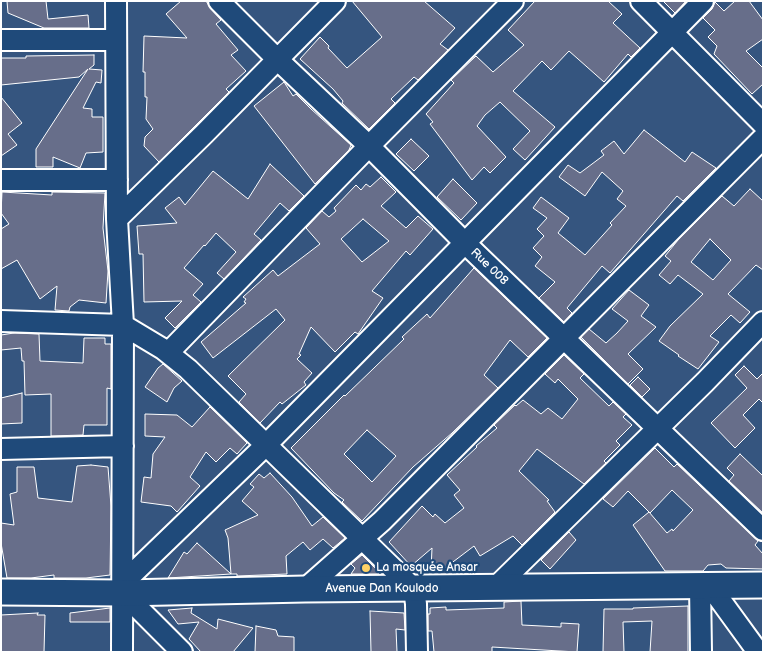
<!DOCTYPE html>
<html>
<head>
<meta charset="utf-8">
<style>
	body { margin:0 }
	#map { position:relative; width:764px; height:653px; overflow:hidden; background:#35557f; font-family:"Balsamiq Sans",sans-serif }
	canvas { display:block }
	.frame { position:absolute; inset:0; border:2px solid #fff; pointer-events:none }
</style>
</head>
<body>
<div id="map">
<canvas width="764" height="653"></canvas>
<div class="frame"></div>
</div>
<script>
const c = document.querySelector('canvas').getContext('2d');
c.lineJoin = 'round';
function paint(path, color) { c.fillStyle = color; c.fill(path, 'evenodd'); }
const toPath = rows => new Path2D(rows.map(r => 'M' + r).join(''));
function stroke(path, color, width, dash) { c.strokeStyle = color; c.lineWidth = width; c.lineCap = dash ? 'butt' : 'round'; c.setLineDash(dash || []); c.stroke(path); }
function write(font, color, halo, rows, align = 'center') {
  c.font = font + ' "Balsamiq Sans",sans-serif'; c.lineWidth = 4.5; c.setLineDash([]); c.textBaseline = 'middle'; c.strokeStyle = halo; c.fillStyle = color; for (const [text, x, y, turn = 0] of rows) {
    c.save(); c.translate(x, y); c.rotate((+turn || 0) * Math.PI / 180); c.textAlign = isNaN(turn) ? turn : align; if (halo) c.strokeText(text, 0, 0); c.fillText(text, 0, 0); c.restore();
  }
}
const building = toPath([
	[7,1,46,1,48,19,88,15,89,28,44,28,8,13,7,1],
	[181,1,206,1,211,9,221,20,216,24,238,50,231,55,246,71,226,89,229,92,159,162,144,146,145,137,153,129,146,119,147,97,145,97,145,72,143,72,144,36,187,38,166,14,181,1],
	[352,1,424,1,455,28,440,44,448,50,418,80,414,77,391,99,395,103,369,129,342,103,343,101,333,89,300,59,320,37,329,46,328,48,347,68,382,37,352,1],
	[535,1,608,1,622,14,613,23,640,48,631,57,628,54,604,82,569,51,551,70,542,61,513,91,555,127,525,160,513,149,530,131,500,102,485,115,477,126,506,157,490,173,484,167,472,180,430,124,433,122,426,114,454,83,451,80,476,56,493,72,524,45,508,30,535,1],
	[663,1,686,1,675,13,663,1],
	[735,1,749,1,763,20,763,39,746,51,763,68,763,84,752,94,714,54,717,46,708,37,715,30,703,18,712,9,715,2,724,11,735,1],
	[94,55,94,65,89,69,102,70,101,83,96,82,83,108,92,109,92,117,103,117,103,152,86,153,80,168,53,157,53,167,36,167,36,149,88,69,79,77,1,85,1,58,26,58,26,56,94,55],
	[284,82,293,96,296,94,311,109,351,145,349,150,315,184,254,106,284,82],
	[1,97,22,123,8,134,17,145,1,156,1,97],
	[644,130,685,162,692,152,716,168,683,201,677,196,610,273,602,266,567,308,572,313,564,322,539,298,555,282,535,266,542,257,533,248,544,236,537,229,547,218,533,208,541,197,569,218,558,233,585,255,612,225,610,223,626,206,617,199,623,191,602,172,585,196,559,177,568,165,580,173,604,155,601,151,614,141,624,154,644,130],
	[411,139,429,156,414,171,396,154,411,139],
	[270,164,304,196,289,211,280,203,254,234,261,240,224,279,217,273,236,252,216,233,205,246,204,245,184,268,203,284,193,295,201,302,175,328,165,318,182,301,144,302,143,254,139,254,137,226,177,223,165,208,179,197,185,205,213,171,248,199,270,164],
	[381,177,396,192,381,206,406,228,418,216,433,229,410,255,406,251,372,291,383,298,358,334,355,332,335,352,311,327,299,354,301,355,297,359,312,373,304,382,306,385,282,404,280,402,260,423,239,402,246,394,228,376,285,320,276,309,213,358,201,342,246,303,244,302,246,299,243,297,273,270,278,276,320,244,306,228,322,211,329,217,336,211,334,208,356,185,361,190,366,184,370,187,381,177],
	[363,219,389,241,362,262,341,239,363,219],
	[453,179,477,203,461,220,437,197,453,179],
	[750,189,763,201,763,270,756,265,728,294,750,312,740,323,731,315,710,336,719,342,698,369,678,356,679,355,659,341,670,326,703,294,678,275,670,284,659,275,671,261,665,256,678,240,722,196,734,206,750,189],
	[710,239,731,260,713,280,691,262,710,239],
	[2,192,52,195,52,192,105,193,103,228,108,271,106,303,79,300,70,307,69,311,55,310,57,286,40,299,17,260,1,269,1,229,9,224,1,213,2,192],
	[474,268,547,338,528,357,510,340,484,375,498,388,452,433,413,467,362,521,342,502,344,500,334,493,291,448,344,395,345,396,404,339,402,337,427,314,430,318,474,268],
	[367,430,396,456,372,482,344,454,367,430],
	[629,290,649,305,641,316,656,327,628,354,643,369,628,384,581,337,589,329,606,343,617,333,628,321,612,309,629,290],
	[14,333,39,334,40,361,83,363,84,338,105,338,105,344,111,344,111,389,107,388,107,425,84,425,83,435,51,436,51,394,25,395,24,361,22,361,21,348,1,350,1,335,14,333],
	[564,355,584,374,580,378,609,406,613,402,626,414,623,417,632,425,616,441,620,445,604,461,606,463,584,484,537,449,519,471,549,500,547,501,555,512,522,545,513,536,480,556,474,546,441,571,431,570,432,548,411,566,389,542,422,506,433,517,435,514,445,523,464,508,454,495,460,490,447,475,477,447,476,446,497,428,494,425,515,405,516,406,523,400,541,414,548,408,562,419,578,399,558,379,555,383,545,374,564,355],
	[163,364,182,381,174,388,167,402,145,387,158,368,163,364],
	[744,366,757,379,763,373,763,403,759,399,743,415,755,428,735,448,711,423,747,388,735,375,744,366],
	[638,377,650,389,642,397,630,385,638,377],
	[22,393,22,423,1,424,1,398,22,393],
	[210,407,247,443,237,454,230,448,216,462,206,452,190,477,200,486,177,512,171,506,141,502,144,477,151,478,153,454,165,437,145,436,145,414,177,415,192,427,210,407],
	[655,448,674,467,677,464,758,541,755,545,763,554,763,569,726,568,721,564,708,565,703,571,665,571,633,525,649,512,667,533,672,529,673,531,693,510,672,490,650,513,628,491,613,507,603,499,655,448],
	[740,454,763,476,763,513,729,481,734,475,727,468,740,454],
	[91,465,108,467,111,506,110,575,86,578,54,578,54,575,31,578,7,578,1,543,1,523,14,525,10,494,17,492,17,467,34,467,38,498,72,502,77,466,91,465],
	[270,473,292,497,312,526,323,517,345,538,333,548,323,539,310,550,303,542,286,556,287,574,237,576,237,574,231,574,228,538,225,530,258,515,242,501,254,487,250,484,259,474,264,478,270,473],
	[569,532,576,540,550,569,541,560,569,532],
	[197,543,231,574,168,578,184,552,187,554,197,543],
	[362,555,379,572,378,574,351,574,355,568,351,564,362,555],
	[521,601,522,625,561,627,561,623,579,624,577,652,492,647,492,652,434,652,432,631,428,631,428,614,430,614,430,608,446,607,446,610,504,608,504,602,521,601],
	[688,606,688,652,650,652,652,621,623,622,624,652,603,652,604,609,633,609,633,608,688,606],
	[110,608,110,622,70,622,70,613,110,608],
	[192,608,191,613,217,629,218,619,253,628,233,652,201,652,189,639,199,622,178,624,168,610,192,608],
	[370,611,404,613,405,630,396,629,397,652,371,652,370,611],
	[38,613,37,615,45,615,44,652,1,652,1,615,38,613],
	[256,626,276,630,278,636,294,637,294,652,255,652,256,626]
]);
paint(building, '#676e8a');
stroke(building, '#fff', 1);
const minor = toPath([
	[116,1,117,219,123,325,122,652],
	[219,1,278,60,369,146,465,243,763,530],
	[641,1,763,124],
	[1,40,116,40],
	[1,180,117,180],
	[117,219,204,134,335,1],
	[1,321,123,325,163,349,188,369,414,589,416,604,417,652],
	[168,353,369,146,513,1],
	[1,449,123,446],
	[123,583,266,445,703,1],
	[700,586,701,652],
	[710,586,758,652],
	[496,587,705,382,763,322],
	[305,589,382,521,763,138],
	[123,593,182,652]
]);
const tertiary = toPath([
	[1,592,123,593,305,589,763,585]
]);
stroke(minor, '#fff', 24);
stroke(tertiary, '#fff', 29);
stroke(minor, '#1f4a7a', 20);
stroke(tertiary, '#1f4a7a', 25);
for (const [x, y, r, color] of [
	[366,568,5,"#ffd166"]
]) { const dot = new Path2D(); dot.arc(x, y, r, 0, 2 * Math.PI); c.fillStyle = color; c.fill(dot); stroke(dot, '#1f4a7a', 2); }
write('12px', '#fff', '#1f4a7a', [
	["Rue 008",489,267,44],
	["Avenue Dan Koulodo",382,589]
]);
write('12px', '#fff', '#1f4a7a', [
	["La mosquée Ansar",376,568]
], 'left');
</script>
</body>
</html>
